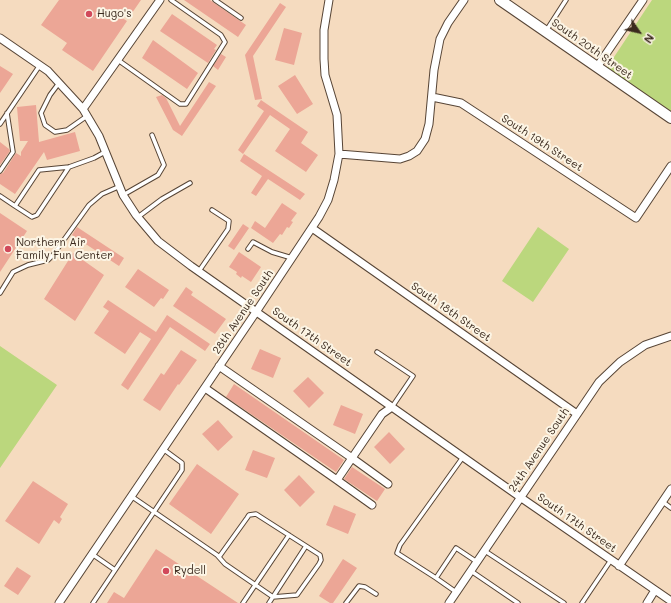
<!DOCTYPE html>
<html>
<head>
<meta charset="utf-8">
<style>
	body { margin:0 }
	#map { position:relative; width:671px; height:603px; overflow:hidden; background:#f5dbbf; font-family:Mali,sans-serif }
	canvas { display:block }
	.north { position:absolute; left:619px; top:12px; width:40px; height:40px; -webkit-text-stroke:3px #fcf5e5; paint-order:stroke; rotate:124deg; font-size:11px; font-weight:700; line-height:16px; text-align:center; color:#3b2a1e }
	.north::after { content:''; display:block; margin:auto; width:14px; height:18px; background:#3b2a1e; clip-path:polygon(50% 0,100% 100%,50% 72%,0 100%) }
</style>
</head>
<body>
<div id="map">
<canvas width="671" height="603"></canvas>
<div class="north">N</div>
</div>
<script>
const c = document.querySelector('canvas').getContext('2d');
c.lineJoin = 'round';
function paint(path, color) { c.fillStyle = color; c.fill(path, 'evenodd'); }
const toPath = rows => new Path2D(rows.map(r => 'M' + r).join(''));
function stroke(path, color, width, dash) { c.strokeStyle = color; c.lineWidth = width; c.lineCap = dash ? 'butt' : 'round'; c.setLineDash(dash || []); c.stroke(path); }
function write(font, color, halo, rows, align = 'center') {
  c.font = font + ' Mali,sans-serif'; c.lineWidth = 4; c.setLineDash([]); c.textBaseline = 'middle'; c.strokeStyle = halo; c.fillStyle = color; for (const [text, x, y, turn = 0] of rows) {
    c.save(); c.translate(x, y); c.rotate((+turn || 0) * Math.PI / 180); c.textAlign = isNaN(turn) ? turn : align; if (halo) c.strokeText(text, 0, 0); c.fillText(text, 0, 0); c.restore();
  }
}
paint(toPath([
	[652,0,671,0,671,113,606,69],
	[538,227,569,249,533,302,502,281],
	[0,346,57,385,0,468]
]), '#bbd77d');
paint(toPath([
	[59,0,141,0,132,13,125,8,119,16,127,21,93,71,62,50,67,43,41,25],
	[184,0,210,0,246,25,238,37],
	[280,3,286,7,253,56,262,99,255,100,245,55],
	[172,14,217,45,214,49,216,50,208,63,160,31],
	[284,28,302,33,294,65,275,60],
	[153,40,198,73,187,89,142,58],
	[221,54,226,57,218,70,213,66],
	[0,66,13,74,0,93],
	[295,75,313,104,297,114,278,86],
	[209,82,216,86,182,136,173,130,156,97,162,95,166,98,180,126],
	[261,100,308,132,301,143,318,155,306,172,275,151,290,129,270,115,243,154,238,150,264,111,257,106],
	[36,105,39,142,75,132,80,151,47,160,44,152,15,194,0,184,0,174,3,173,16,153,21,156,21,152,28,141,20,141,17,107],
	[0,142,9,149,10,151,0,165],
	[244,154,305,194,300,200,268,179,256,196,251,193,262,176,240,161],
	[282,203,297,213,291,221,293,222,289,228,287,227,282,235,280,234,273,243,251,228,255,221,265,228],
	[0,213,27,231,0,272],
	[243,224,249,228,234,250,228,246],
	[77,227,124,258,119,266,72,235],
	[239,252,261,267,251,282,242,276,241,278,236,274,237,272,229,267],
	[73,253,104,275,75,321,44,299],
	[138,269,169,290,163,299,161,298,154,307,125,287],
	[186,287,193,292,191,295,226,319,215,334,173,306],
	[108,300,156,332,167,315,210,344,205,351,170,327,128,390,121,385,151,339,140,332,125,354,94,333,109,311,103,307],
	[260,349,281,358,273,378,251,369],
	[181,350,197,360,179,385,178,384,160,411,143,400,161,373,164,375],
	[308,377,324,393,309,408,293,391],
	[234,384,344,460,336,472,226,397],
	[341,405,363,414,355,434,333,425],
	[218,420,233,437,218,451,202,434],
	[389,432,405,449,390,464,374,447],
	[253,450,275,458,267,478,245,470],
	[197,464,239,494,211,534,169,504],
	[352,467,385,489,377,501,344,479],
	[299,475,315,492,300,507,284,490],
	[33,481,68,504,60,517,62,519,59,524,54,520,39,544,5,521],
	[334,505,356,514,348,534,326,525],
	[156,549,238,603,107,603,114,592,124,598],
	[343,559,357,568,333,603,330,603,319,596],
	[17,567,31,576,18,595,4,586]
]), '#eca696');
const lane = toPath([
	[215,0,241,18],
	[546,31,566,0],
	[118,60,180,104,186,104,225,42,221,35,171,0],
	[59,83,50,95,41,113,45,125,55,132,67,130,87,116],
	[0,124,40,65],
	[0,171,13,152,7,113],
	[123,195,158,175,164,165,152,135],
	[0,196,15,206,39,170,69,167,94,158,105,152],
	[15,206,32,217,37,215,69,167],
	[138,217,162,199,190,183],
	[248,249,253,242,272,252,292,258],
	[199,271,228,229,229,221,212,210],
	[0,293,13,272,28,265,48,260,53,255,89,205,102,194,118,187],
	[377,352,413,376,392,407],
	[463,457,400,545,397,553,436,578,456,548,477,562],
	[131,496,217,555,225,564,273,597,297,595,319,564,321,560,320,555,256,514,249,515,247,518,219,557],
	[663,502,671,508],
	[485,551,564,603],
	[92,554,115,570],
	[471,571,518,603],
	[436,578,456,592],
	[93,603,182,470,182,463,163,449],
	[243,603,289,535],
	[269,603,306,546],
	[346,603,359,586,365,587,376,594],
	[582,603,611,560]
]);
const street = toPath([
	[0,38,48,71,83,109,99,136,123,195,136,215,158,241,191,266,520,497,671,601],
	[597,67,643,0],
	[432,97,461,103,636,218,671,166],
	[83,109,160,0],
	[339,154,400,159,409,156,417,151,425,139,429,124,434,70,440,39,448,23,464,0],
	[312,228,577,414],
	[219,366,352,458,337,480,372,505],
	[205,388,337,480],
	[388,484,352,458,382,414,392,407],
	[619,566,671,489],
	[59,603,256,312,319,217,328,200,334,180,339,154,337,115,325,75,324,59,324,30,329,0],
	[449,603,599,382,620,362,645,345,671,336],
	[647,603,655,590]
]);
const secondary = toPath([
	[500,0,671,118]
]);
stroke(lane, '#574536', 5.5);
stroke(street, '#574536', 9);
stroke(secondary, '#574536', 12);
stroke(lane, '#fff', 3.5);
stroke(street, '#fff', 7);
stroke(secondary, '#fff', 10);
for (const [x, y, r, color] of [
	[89,14,4,"#d1495b"],
	[8,249,4,"#d1495b"],
	[166,571,4,"#d1495b"]
]) { const dot = new Path2D(); dot.arc(x, y, r, 0, 2 * Math.PI); c.fillStyle = color; c.fill(dot); stroke(dot, '#fcf5e5', 1.5); }
write('11px', '#3b2a1e', '#fcf5e5', [
	["Hugo's",97,14],
	["Northern Air",16,243],
	["Family Fun Center",16,256],
	["Rydell",174,571]
], 'left');
write('11px', '#3b2a1e', '#fcf5e5', [
	["South 20th Street",592,49,35],
	["South 19th Street",542,143,33],
	["28th Avenue South",243,312,-56],
	["South 18th Street",451,312,35],
	["South 17th Street",312,337,35],
	["24th Avenue South",539,450,-56],
	["South 17th Street",577,523,35]
]);
</script>
</body>
</html>
